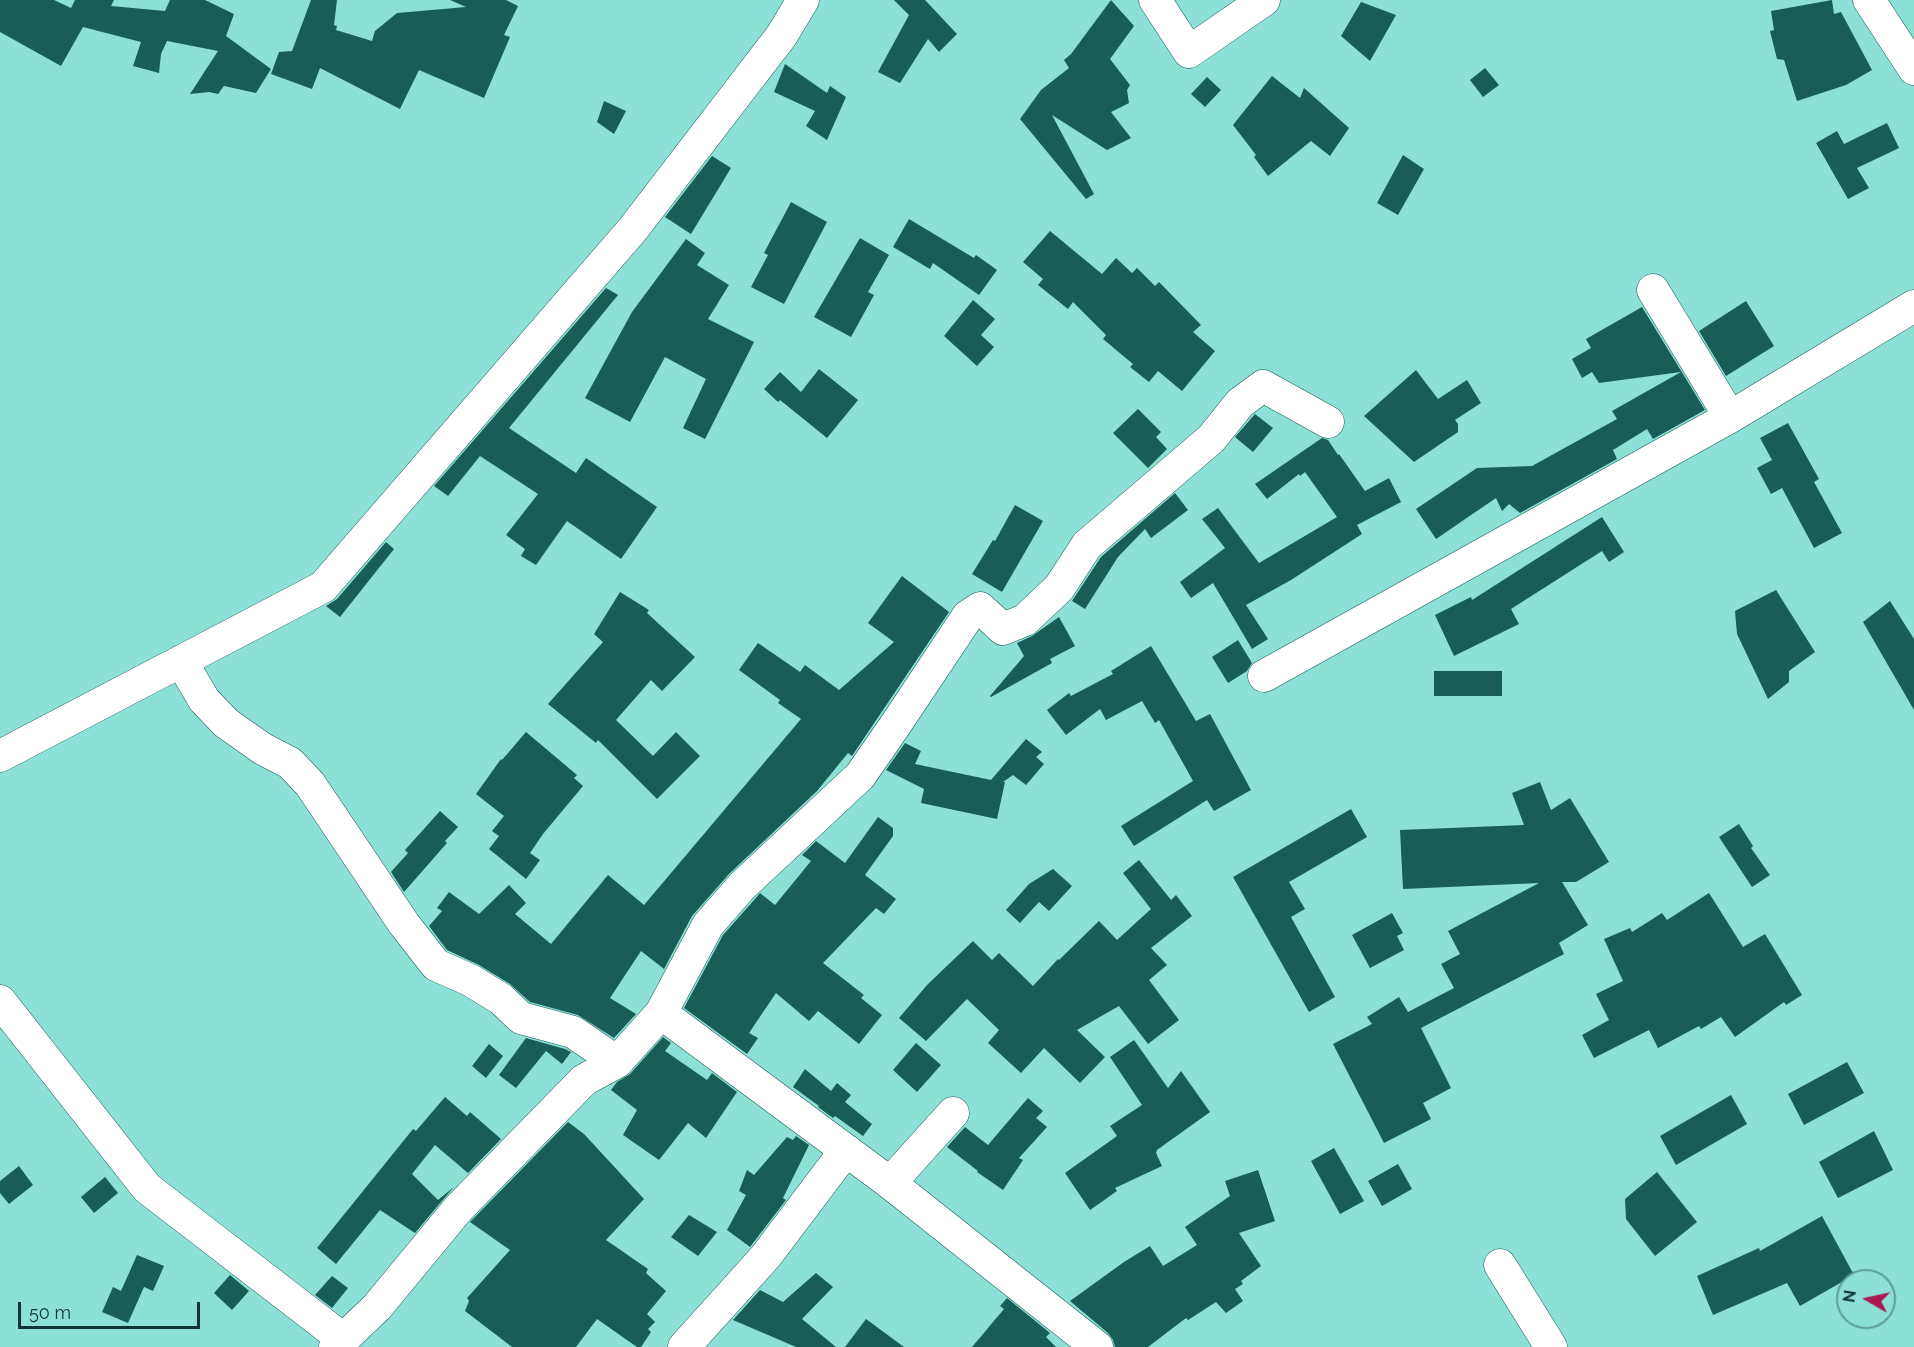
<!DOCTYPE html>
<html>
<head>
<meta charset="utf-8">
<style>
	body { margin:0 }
	#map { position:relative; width:1914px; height:1347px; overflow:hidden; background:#8ce0d6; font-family:Raleway,sans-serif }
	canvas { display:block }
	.north { position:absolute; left:1836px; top:1269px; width:60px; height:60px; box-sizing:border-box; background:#8ce0d6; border:2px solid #5b9c95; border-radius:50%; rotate:279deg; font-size:16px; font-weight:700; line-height:24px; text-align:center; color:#123633 }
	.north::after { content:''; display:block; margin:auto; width:21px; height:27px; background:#aa1950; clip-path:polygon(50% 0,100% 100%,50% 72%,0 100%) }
	.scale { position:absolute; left:18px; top:1302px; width:182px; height:27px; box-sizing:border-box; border:3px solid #123633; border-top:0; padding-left:8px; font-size:18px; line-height:21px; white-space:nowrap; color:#123633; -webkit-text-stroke:4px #8ce0d6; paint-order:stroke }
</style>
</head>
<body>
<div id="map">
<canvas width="1914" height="1347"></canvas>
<div class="north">N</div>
<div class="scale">50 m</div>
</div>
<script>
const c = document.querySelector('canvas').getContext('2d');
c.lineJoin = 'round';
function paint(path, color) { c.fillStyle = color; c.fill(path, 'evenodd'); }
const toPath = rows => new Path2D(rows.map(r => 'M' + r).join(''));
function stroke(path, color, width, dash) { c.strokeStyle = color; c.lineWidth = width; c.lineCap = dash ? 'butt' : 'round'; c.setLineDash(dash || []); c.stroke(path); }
paint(toPath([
	[0,0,54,0,71,8,75,0,114,0,111,6,165,11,170,0,205,0,234,14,226,36,271,69,256,93,224,86,218,94,209,92,190,94,218,51,167,41,161,54,159,73,133,66,141,42,83,27,61,66,0,32],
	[311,0,337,0,334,25,337,26,336,30,372,41,375,31,397,13,466,7,450,0,506,0,518,6,504,35,510,37,484,98,419,70,400,109,320,68,312,89,271,74,279,52,292,51],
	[894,0,925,0,957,34,939,52,928,39,900,83,878,72,909,15],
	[1111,0,1134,26,1110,59,1130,85,1127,90,1129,103,1111,112,1131,138,1107,150,1052,115,1094,194,1086,199,1020,119,1041,90,1069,68,1064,60,1071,54],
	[1832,0,1834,14,1841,12,1872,70,1846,85,1797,101,1784,60,1777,59,1770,31,1774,30,1771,11],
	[1361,2,1396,15,1370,61,1341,36],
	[785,64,827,93,830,86,846,97,827,140,806,126,815,111,774,92],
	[1485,68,1499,85,1483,97,1470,80],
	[1272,76,1300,98,1304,88,1349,128,1330,156,1311,141,1268,176,1254,157,1256,155,1233,125],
	[1207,77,1221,90,1205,107,1191,94],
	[604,101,626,111,614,134,597,122],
	[1887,123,1899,148,1857,168,1869,188,1848,199,1816,143,1837,131,1844,144],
	[1403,155,1424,169,1398,215,1377,203],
	[712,156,731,168,691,234,665,217],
	[791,202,827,222,784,304,751,287,768,255,764,253],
	[909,219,974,258,976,255,997,270,979,295,933,263,930,269,893,247],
	[1050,231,1102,274,1116,258,1132,273,1137,268,1155,286,1159,282,1201,325,1193,332,1215,351,1182,391,1158,371,1149,382,1130,367,1133,364,1103,339,1106,335,1073,302,1068,309,1038,285,1043,279,1023,262],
	[860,238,889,255,868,292,874,295,851,337,814,317],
	[686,239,705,253,697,265,729,285,708,319,754,342,705,439,683,428,706,379,665,357,630,422,585,398,632,312],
	[606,288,618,295,509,428,576,473,586,458,657,507,621,559,567,521,536,565,521,556,525,549,506,535,538,494,480,456,448,496,434,486],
	[973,300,995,319,981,335,994,347,977,366,944,336],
	[1746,301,1774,346,1726,376,1699,331],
	[1642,307,1705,410,1653,439,1647,429,1613,450,1617,459,1520,513,1509,504,1502,511,1496,498,1436,539,1416,509,1477,468,1532,466,1617,419,1612,411,1681,372,1599,383,1592,372,1582,378,1572,359,1591,348,1586,339],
	[819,369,858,400,827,438,780,400,778,402,764,389,780,372,801,392],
	[1416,370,1438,399,1467,380,1481,403,1455,420,1458,424,1458,432,1414,462,1364,416],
	[1138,409,1161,432,1156,437,1167,449,1148,468,1113,433],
	[1255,414,1273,428,1253,452,1235,437],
	[1788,423,1819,479,1814,482,1842,533,1814,548,1782,488,1771,494,1757,468,1772,460,1760,438],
	[1322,438,1328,440,1338,455,1339,454,1365,491,1389,478,1401,502,1357,525,1362,534,1291,580,1246,605,1268,639,1252,649,1213,583,1191,598,1180,582,1225,548,1202,519,1218,508,1259,563,1337,517,1305,472,1300,476,1299,474,1267,499,1255,484],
	[1175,493,1188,510,1151,538,1145,529,1118,557,1085,609,1072,601,1101,557],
	[1015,505,1043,521,1002,592,972,574,993,540,995,541],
	[1602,517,1624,552,1609,562,1602,551,1511,609,1519,624,1454,656,1435,615,1471,597,1472,600],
	[386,542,394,549,340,617,326,606,337,599],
	[902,576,949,612,852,756,848,753,817,791,729,874,692,916,664,969,641,951,610,998,636,1014,614,1038,578,1015,530,1002,510,984,479,965,447,950,429,926,442,911,437,908,449,892,479,914,509,885,526,903,515,914,551,944,608,875,644,905,801,719,778,703,780,700,739,670,758,643,800,672,805,665,839,690,894,642,868,623],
	[1776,590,1815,652,1789,671,1789,682,1768,699,1737,634,1735,611],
	[620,592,649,610,647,613,695,657,662,691,651,680,616,720,653,756,676,732,700,756,657,799,598,740,596,743,548,704,603,642,594,634],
	[1890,601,1914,639,1914,710,1863,622],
	[1059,617,1075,646,1050,659,1052,663,991,697,990,696,1024,656,1017,643,1032,636],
	[1238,640,1252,663,1247,671,1228,683,1212,657],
	[1151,646,1196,721,1210,714,1251,790,1214,811,1207,800,1134,846,1121,826,1193,781,1159,720,1155,723,1142,701,1106,720,1100,709,1066,735,1047,710,1069,693,1071,696,1113,674,1111,671],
	[1434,671,1502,671,1502,696,1434,696],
	[526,732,577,775,574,778,583,786,543,834,530,853,540,860,526,879,489,849,499,836,492,831,504,816,476,794,501,759,502,760],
	[1026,739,1042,752,1036,757,1044,764,1026,785,1013,775,1003,782,1005,782,997,819,921,803,924,789,886,770,905,743,921,751,915,764,991,780],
	[1540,782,1551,810,1570,798,1609,862,1576,882,1562,882,1588,925,1559,943,1564,954,1421,1028,1451,1088,1423,1103,1431,1119,1384,1143,1333,1044,1372,1024,1367,1017,1399,997,1408,1012,1454,988,1441,964,1460,954,1448,931,1539,883,1403,889,1400,830,1524,825,1512,793],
	[1351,809,1367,837,1289,882,1305,909,1291,917,1335,997,1309,1012,1233,877],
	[440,811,458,827,445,841,447,843,404,892,391,872,408,853,405,850],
	[878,817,893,828,893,836,865,875,896,899,884,914,876,908,823,963,864,995,861,998,882,1015,859,1044,818,1011,809,1021,776,993,749,1033,758,1038,747,1054,684,1008,723,935,755,899,760,893,775,905,811,861,802,855,816,841,845,863],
	[1739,824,1753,846,1751,848,1770,875,1752,887,1719,837],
	[1139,860,1171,900,1176,895,1192,916,1151,948,1167,965,1149,980,1179,1020,1148,1044,1119,1006,1077,1030,1105,1057,1080,1083,1044,1048,1021,1073,988,1043,999,1030,967,999,926,1041,899,1018,927,985,973,941,992,960,999,953,1033,986,1058,959,1059,960,1099,921,1117,940,1151,909,1123,873],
	[1053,869,1072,886,1049,911,1039,902,1020,923,1006,910,1029,884],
	[1709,893,1743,947,1765,934,1802,995,1786,1005,1784,1002,1735,1037,1721,1017,1701,1029,1699,1026,1658,1048,1649,1030,1594,1058,1582,1035,1609,1020,1596,994,1623,981,1604,939,1630,928,1632,932,1662,913,1667,920],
	[1392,913,1403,933,1397,936,1404,950,1370,968,1352,935],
	[663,1037,671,1043,665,1051,707,1080,712,1073,737,1092,706,1138,688,1123,659,1160,623,1135,637,1110,611,1090,617,1082,630,1074],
	[526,1038,565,1049,571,1052,562,1064,546,1051,516,1088,499,1075],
	[1134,1040,1168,1088,1181,1071,1210,1112,1157,1150,1156,1153,1162,1166,1115,1188,1117,1191,1090,1210,1065,1173,1117,1136,1110,1126,1142,1105,1110,1057],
	[916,1043,941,1065,917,1092,893,1070],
	[489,1044,503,1056,486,1078,472,1066],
	[1847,1062,1864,1093,1804,1125,1788,1094],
	[805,1069,831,1091,837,1083,851,1095,845,1102,872,1124,863,1136,835,1116,833,1118,818,1107,819,1106,793,1087],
	[1731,1095,1747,1124,1676,1165,1660,1136],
	[445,1097,467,1116,470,1112,501,1139,468,1173,435,1145,412,1174,438,1200,454,1187,441,1202,439,1201,441,1202,415,1233,380,1210,336,1264,317,1248,413,1129,416,1131],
	[1028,1098,1043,1111,1036,1118,1047,1127,1019,1158,1023,1160,1003,1190,977,1172,978,1171,947,1147,965,1127,988,1145],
	[568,1122,584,1134,644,1199,606,1240,648,1269,646,1273,666,1291,647,1314,655,1322,648,1329,651,1332,641,1347,637,1347,597,1319,576,1347,512,1347,465,1311,469,1301,467,1298,510,1250,470,1222],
	[1874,1131,1893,1170,1838,1198,1819,1162],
	[796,1136,809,1145,783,1198,786,1200,750,1247,727,1230,746,1195,739,1191,747,1170,754,1175,787,1137,793,1140],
	[1334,1148,1364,1201,1340,1214,1311,1161],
	[1398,1164,1412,1189,1382,1206,1368,1181],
	[19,1166,33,1185,9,1204,0,1193,0,1181],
	[1258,1170,1275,1221,1239,1233,1261,1266,1241,1281,1243,1284,1235,1289,1243,1301,1226,1313,1216,1302,1188,1320,1186,1318,1148,1347,1115,1347,1113,1340,1108,1333,1070,1301,1124,1262,1150,1246,1163,1266,1197,1245,1185,1227,1230,1196,1225,1181],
	[1657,1172,1697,1222,1655,1256,1626,1219,1625,1199],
	[105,1177,118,1193,94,1213,81,1197],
	[689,1215,717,1232,698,1256,671,1237],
	[1822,1216,1854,1275,1800,1306,1787,1283,1713,1315,1697,1276,1759,1248,1760,1251],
	[137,1255,164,1266,153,1291,144,1287,128,1323,102,1312,113,1287,121,1291],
	[816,1273,833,1287,802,1319,836,1347,796,1347,733,1320,760,1290,783,1302],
	[230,1275,249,1291,232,1310,214,1293],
	[332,1276,348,1288,332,1308,315,1295],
	[1007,1298,1050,1333,1046,1337,1056,1347,972,1347,1004,1309,1000,1306],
	[866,1319,904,1347,845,1347]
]), '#195d57');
const minor = toPath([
	[1155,0,1189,52,1264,0],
	[1869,0,1914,69],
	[1653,290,1730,417],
	[181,661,204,700,226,723,263,749,290,763,310,784,404,924,436,965,470,980,501,999,521,1018,573,1032,617,1062],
	[1264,676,1730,417,1914,306],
	[0,756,323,587,633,229,782,35,803,0],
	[0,1001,147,1188,343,1339],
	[661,1013,890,1183,1097,1347],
	[890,1183,953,1113],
	[1500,1265,1551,1347],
	[335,1347,377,1307,458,1209,584,1080,617,1062,661,1013,708,925,742,886,860,776,896,724,968,616,980,608,1003,629,1025,620,1059,588,1087,545,1211,439,1240,403,1263,386,1328,422],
	[684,1347,766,1256,846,1150]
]);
stroke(minor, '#185d56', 33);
stroke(minor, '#fff', 32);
</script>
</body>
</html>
